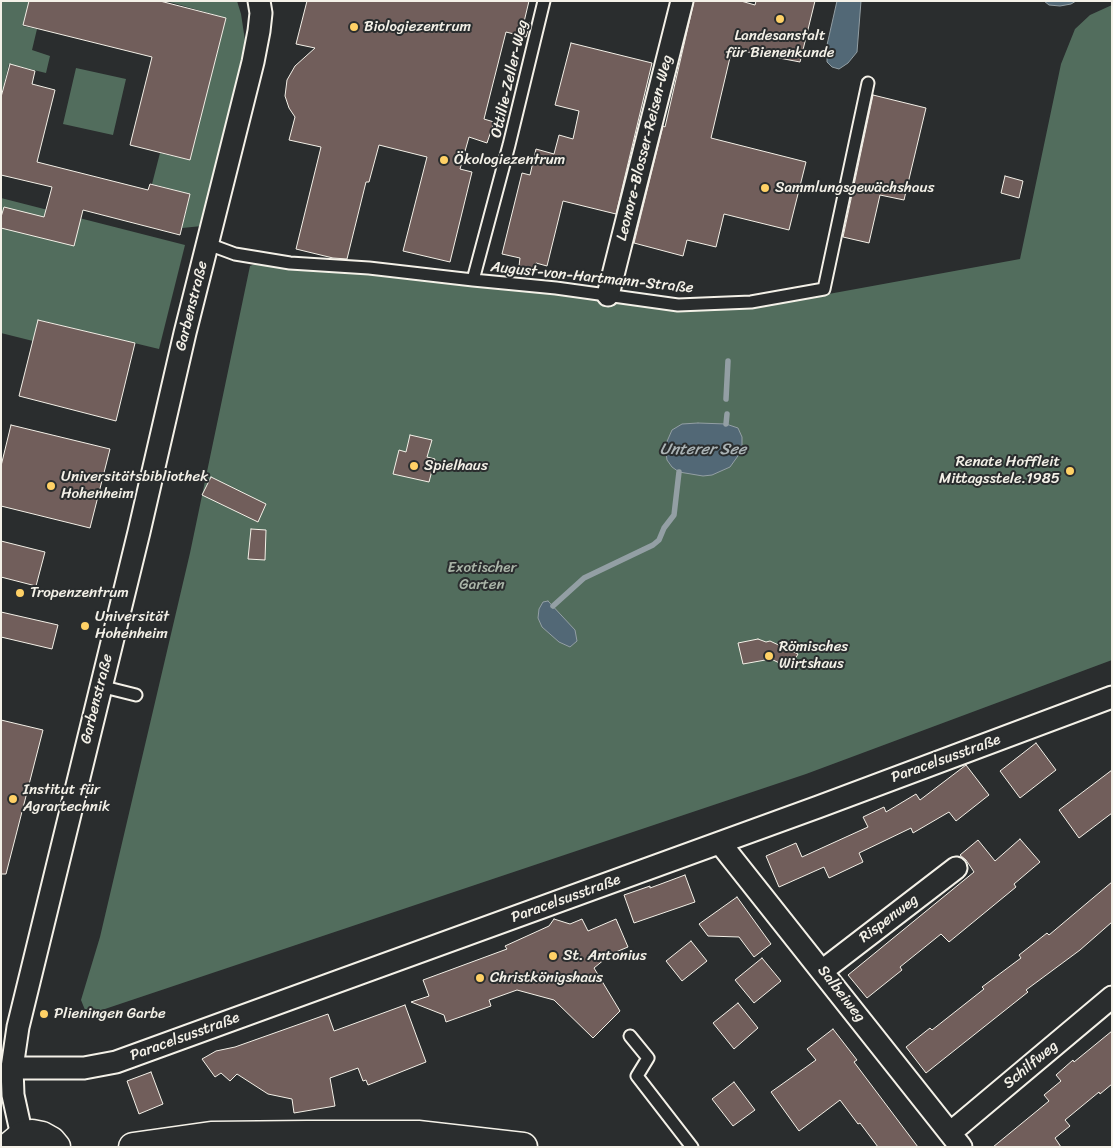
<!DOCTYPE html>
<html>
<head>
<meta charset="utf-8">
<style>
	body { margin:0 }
	#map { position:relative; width:1113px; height:1148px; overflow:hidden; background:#2a2d2e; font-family:Sriracha,sans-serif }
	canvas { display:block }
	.frame { position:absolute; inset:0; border:2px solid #f4f1e8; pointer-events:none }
</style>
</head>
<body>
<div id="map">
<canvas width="1113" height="1148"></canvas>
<div class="frame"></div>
</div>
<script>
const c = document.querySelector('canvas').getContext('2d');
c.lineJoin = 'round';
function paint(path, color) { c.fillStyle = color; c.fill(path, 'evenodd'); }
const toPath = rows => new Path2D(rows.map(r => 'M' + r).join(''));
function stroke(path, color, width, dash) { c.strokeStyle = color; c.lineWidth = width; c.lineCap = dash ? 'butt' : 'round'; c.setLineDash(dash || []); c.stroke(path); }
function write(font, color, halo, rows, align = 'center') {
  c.font = font + ' Sriracha,sans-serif'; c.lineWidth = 4; c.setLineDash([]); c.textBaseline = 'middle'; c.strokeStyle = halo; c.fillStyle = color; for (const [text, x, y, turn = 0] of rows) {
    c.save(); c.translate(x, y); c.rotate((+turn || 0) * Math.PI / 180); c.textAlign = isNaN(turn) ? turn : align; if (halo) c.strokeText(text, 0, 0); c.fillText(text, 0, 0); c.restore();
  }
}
paint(toPath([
	[1,1,29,1,23,26,37,29,32,50,50,56,46,73,9,64,1,96],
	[166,1,237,1,241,14,246,47,202,226,182,228,190,194,152,184,160,153,190,160,226,18],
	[1112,5,1112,660,806,774,87,1015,81,1000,100,937,190,553,250,266,260,262,371,273,556,292,679,310,752,308,1020,259,1061,64,1075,29,1090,15],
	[76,68,126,79,113,135,63,124],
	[1,198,185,245,159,349,39,320,33,341,1,333]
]), '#526d5d');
const water = toPath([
	[837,1,861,1,857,52,848,63,839,69,832,67,827,62,827,45,837,1],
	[1044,1,1076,1,1071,4,1060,6,1049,5,1044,1],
	[698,423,726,424,738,428,742,437,742,445,740,453,730,467,712,475,703,476,679,472,672,467,667,460,665,446,672,430,682,424,698,423],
	[548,601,575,630,577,641,570,647,559,642,542,627,538,618,539,609,543,602,548,601]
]);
paint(water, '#526876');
stroke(water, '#939fa4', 1);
stroke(toPath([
	[726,399,728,361],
	[726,424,727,414],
	[553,606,584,578,653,545,659,540,664,528,674,515,679,472]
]), '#939fa4', 5.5);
const building = toPath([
	[29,1,160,1,226,18,190,160,130,145,152,57,23,25,29,1],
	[307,1,529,1,524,22,530,23,526,37,506,32,484,119,494,122,487,143,469,137,460,169,472,172,450,262,403,251,427,157,379,145,369,182,366,182,347,259,333,258,296,249,321,147,289,140,295,117,289,108,285,96,287,80,295,66,315,48,296,44,307,1],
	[694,1,741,1,755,5,756,1,815,1,800,62,732,49,711,138,806,162,789,230,724,214,716,247,687,240,683,256,634,243,663,126,665,127,694,1],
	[571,43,652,63,616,214,563,201,547,266,536,263,532,269,519,266,520,258,502,254,522,173,530,175,536,149,554,154,559,135,573,139,579,111,555,105,571,43],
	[10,64,35,71,32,84,55,90,37,162,148,190,150,184,190,194,180,235,83,210,74,246,1,228,1,217,4,207,44,217,52,187,1,175,1,97,10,64],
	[873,95,926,108,904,200,880,195,869,243,843,237,873,95],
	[1005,176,1023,181,1019,198,1001,193,1005,176],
	[38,320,135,343,116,421,19,396,38,320],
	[11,425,110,449,90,528,1,506,1,466,11,425],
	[410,435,432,440,427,457,435,459,429,482,393,474,399,450,406,452,410,435],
	[211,477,266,504,258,522,202,495,211,477],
	[251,529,266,530,265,560,248,559,251,529],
	[1,541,45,552,36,586,1,577,1,541],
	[1,612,58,625,52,649,1,637,1,612],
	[758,639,766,642,770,641,798,654,790,668,771,659,743,664,738,643,758,639],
	[1,720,43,730,6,874,1,874,1,720],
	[1036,743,1056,770,1020,798,1000,771,1036,743],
	[966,765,989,795,956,821,949,812,913,833,911,828,859,853,863,862,829,878,824,867,779,887,766,856,796,843,802,857,868,827,863,817,884,807,886,812,916,794,920,800,966,765],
	[1112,770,1112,813,1079,838,1059,810,1112,770],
	[1020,839,1040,862,1014,884,1016,887,949,942,941,934,900,967,902,970,867,998,848,975,974,872,966,860,960,855,978,840,995,861,1020,839],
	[685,875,695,902,634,923,624,895,650,886,650,888,685,875],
	[1112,882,1112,922,1080,950,1026,990,1028,992,926,1073,906,1047,930,1028,932,1030,984,989,982,987,1021,958,1019,955,1047,933,1049,935,1112,882],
	[737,897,771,944,754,957,739,937,708,936,699,924,737,897],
	[554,919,570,924,582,919,588,931,616,919,628,947,611,954,594,968,620,1011,593,1038,554,1000,517,990,489,1000,491,1006,446,1022,444,1015,411,1002,429,996,423,980,507,949,505,946,549,926,554,919],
	[691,941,707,961,682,981,666,961,691,941],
	[762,958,781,981,754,1003,735,980,762,958],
	[738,1003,758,1028,734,1049,713,1023,738,1003],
	[405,1005,426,1062,368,1085,366,1080,363,1081,358,1068,330,1078,335,1106,294,1113,292,1099,268,1094,237,1074,230,1081,221,1073,215,1077,202,1059,216,1051,235,1047,328,1014,334,1031,405,1005],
	[833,1029,857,1060,854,1062,918,1147,878,1147,860,1123,858,1124,840,1100,799,1131,771,1092,816,1060,807,1049,833,1029],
	[1112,1031,1112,1084,1100,1094,1099,1092,1065,1120,1070,1126,1055,1138,1061,1147,993,1147,1049,1101,1044,1095,1061,1081,1056,1075,1073,1060,1074,1062,1112,1031],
	[151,1072,163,1104,139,1114,127,1081,151,1072],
	[734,1082,755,1110,733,1126,712,1099,734,1082]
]);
paint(building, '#715e5b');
stroke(building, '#f4f1e8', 1);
const service = toPath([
	[208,244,235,254,290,263,369,268,473,280,556,288,678,305,751,302,824,289,868,83],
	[473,280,509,145,544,1],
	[100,686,136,695],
	[630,1036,648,1058,637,1076,692,1147]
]);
const minor = toPath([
	[608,295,682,1],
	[720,843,961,1147],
	[822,971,956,868],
	[12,1068,84,1068,116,1062,818,807,1112,697],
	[950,1133,1112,997],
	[22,1136,13,1095,12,1068,18,1027,139,532,185,333,253,62,259,31,261,13,259,1]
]);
const secondary = toPath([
	[9,1147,22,1136,32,1134,42,1136,51,1141,56,1147],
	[133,1147,211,1136,307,1135,418,1135,523,1147]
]);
stroke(service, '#f4f1e8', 15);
stroke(minor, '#f4f1e8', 25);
stroke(secondary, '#f4f1e8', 31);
stroke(service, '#2a2d2e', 11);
stroke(minor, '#2a2d2e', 21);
stroke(secondary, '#2a2d2e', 28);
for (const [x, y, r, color] of [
	[780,19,5,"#ffd166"],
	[354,27,5,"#ffd166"],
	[444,160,5,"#ffd166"],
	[765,188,5,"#ffd166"],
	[414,466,5,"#ffd166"],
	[1070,471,5,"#ffd166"],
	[51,486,5,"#ffd166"],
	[20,593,5,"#ffd166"],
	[85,626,5,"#ffd166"],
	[769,656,5,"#ffd166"],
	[13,799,5,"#ffd166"],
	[553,956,5,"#ffd166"],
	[480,978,5,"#ffd166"],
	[44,1014,5,"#ffd166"]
]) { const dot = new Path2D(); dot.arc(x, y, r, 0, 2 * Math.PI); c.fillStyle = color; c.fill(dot); stroke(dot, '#2a2d2e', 2); }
write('15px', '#f4f1e8', '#2a2d2e', [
	["Biologiezentrum",364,27],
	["Landesanstalt",780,36,"center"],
	["für Bienenkunde",780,53,"center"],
	["Ökologiezentrum",454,160],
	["Sammlungsgewächshaus",775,188],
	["Renate Hoffleit",1060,462,"right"],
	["Mittagsstele.1985",1060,479,"right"],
	["Spielhaus",424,466],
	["Universitätsbibliothek",61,477],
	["Hohenheim",61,494],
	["Tropenzentrum",30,593],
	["Universität",95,617],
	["Hohenheim",95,634],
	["Römisches",779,647],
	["Wirtshaus",779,664],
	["Institut für",23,790],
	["Agrartechnik",23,807],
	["St. Antonius",563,956],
	["Christkönigshaus",490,978],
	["Plieningen Garbe",54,1014]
], 'left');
write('15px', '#f4f1e8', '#2a2d2e', [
	["Ottilie-Zeller-Weg",510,79,-77],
	["Leonore-Blosser-Reisen-Weg",645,148,-76],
	["August-von-Hartmann-Straße",592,278,6],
	["Garbenstraße",192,306,-76],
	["Garbenstraße",97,699,-76],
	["Paracelsusstraße",946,759,-20],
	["Paracelsusstraße",566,899,-20],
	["Rispenweg",889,919,-37],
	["Salbeiweg",841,994,52],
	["Paracelsusstraße",185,1037,-20],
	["Schilfweg",1031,1065,-40]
]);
write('15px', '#abb6a9', '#2a2d2e', [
	["Exotischer",482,568],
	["Garten",482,585]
]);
write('italic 16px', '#abb3b5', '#2a2d2e', [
	["Unterer See",703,450]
]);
</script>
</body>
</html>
